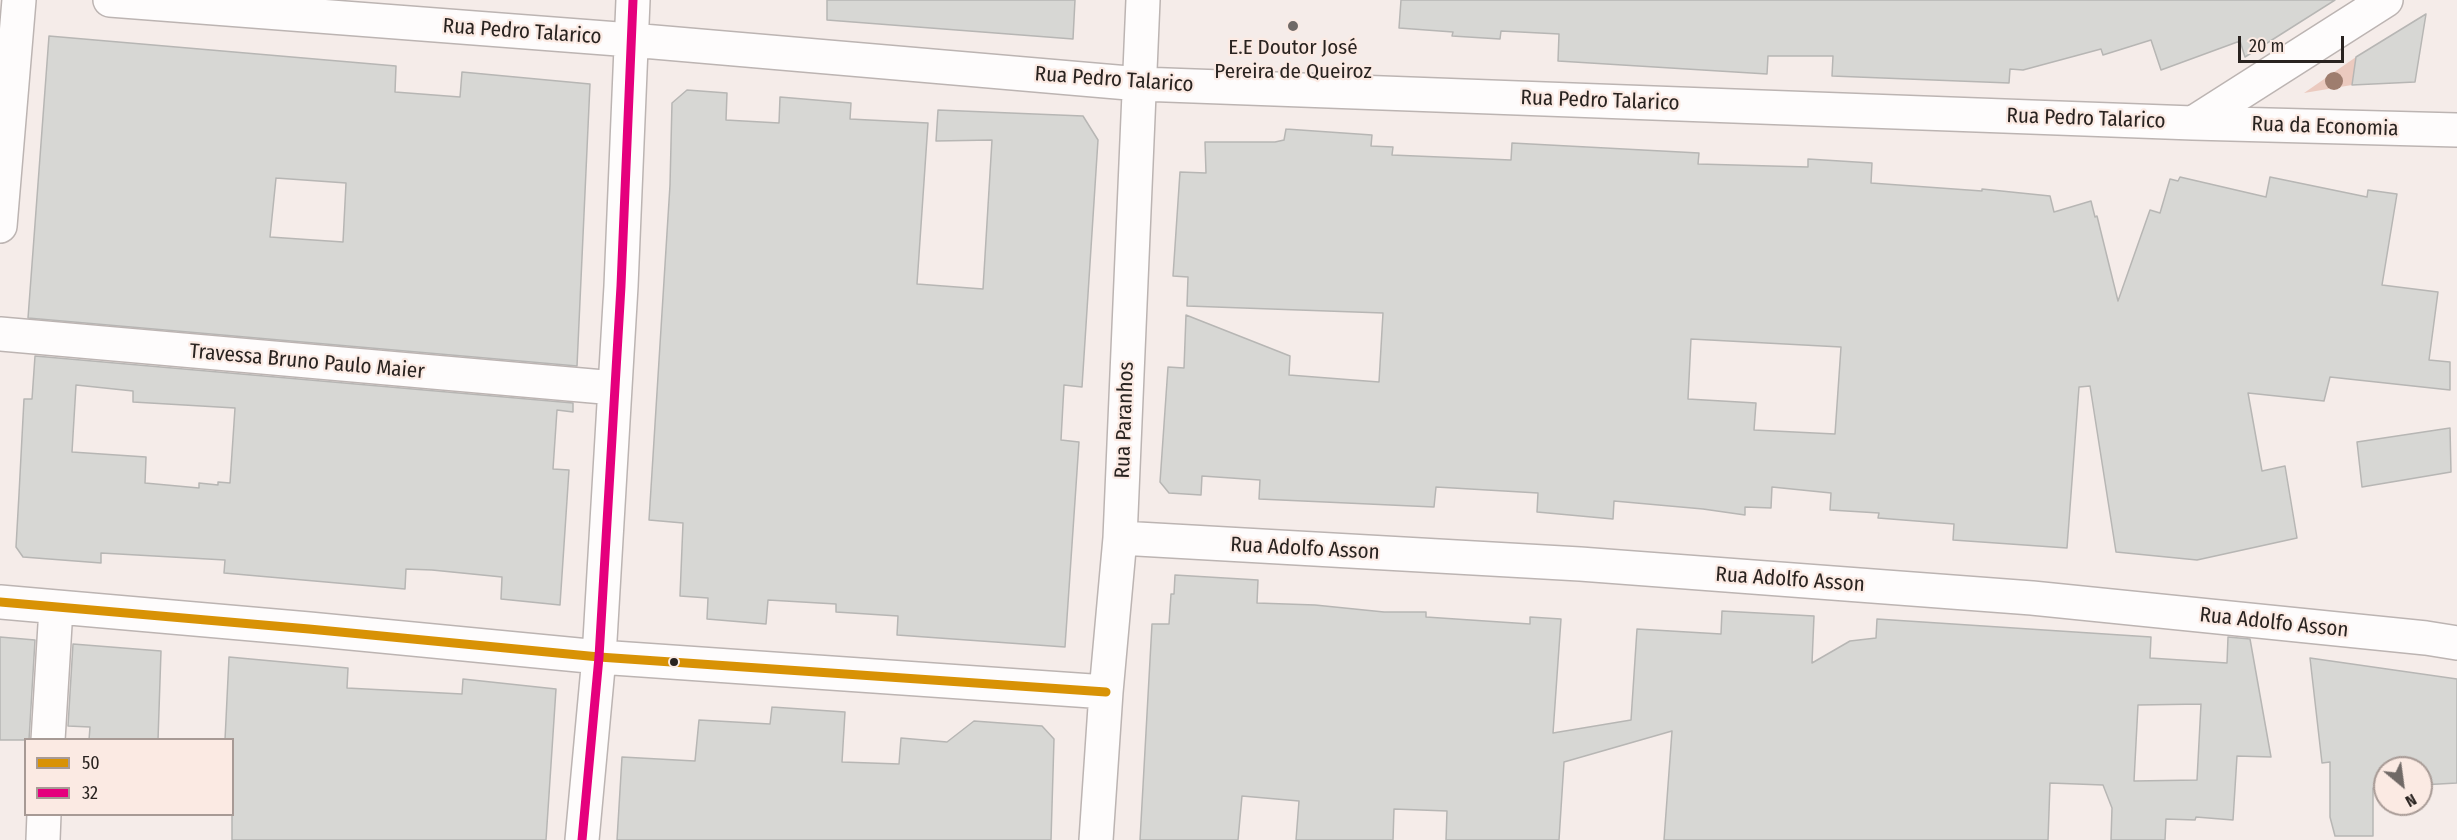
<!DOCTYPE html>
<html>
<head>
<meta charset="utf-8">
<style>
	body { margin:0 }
	#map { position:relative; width:2457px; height:840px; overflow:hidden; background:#f5ece9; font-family:"Fira Sans Condensed",sans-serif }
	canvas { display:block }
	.legend { position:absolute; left:24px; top:738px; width:210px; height:78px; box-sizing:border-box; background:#fbeae3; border:2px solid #a79a95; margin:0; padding:8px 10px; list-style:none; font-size:18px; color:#292320 }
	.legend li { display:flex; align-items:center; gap:12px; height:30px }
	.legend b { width:30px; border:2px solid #a79a95 }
	.north { position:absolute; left:2373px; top:756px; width:60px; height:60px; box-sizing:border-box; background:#fbeae3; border:2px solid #a79a95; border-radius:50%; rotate:151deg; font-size:16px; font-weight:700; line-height:24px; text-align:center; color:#292320 }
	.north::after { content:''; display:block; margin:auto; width:21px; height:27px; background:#706966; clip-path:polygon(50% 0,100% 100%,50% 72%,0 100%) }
	.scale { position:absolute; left:2238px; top:36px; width:106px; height:27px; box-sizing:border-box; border:3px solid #292320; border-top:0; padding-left:8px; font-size:18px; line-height:21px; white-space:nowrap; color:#292320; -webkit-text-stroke:4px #fbeae3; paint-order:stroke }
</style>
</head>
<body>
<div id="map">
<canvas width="2457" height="840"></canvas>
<ul class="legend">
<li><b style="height:8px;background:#d89205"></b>50</li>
<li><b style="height:8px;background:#e5007d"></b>32</li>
</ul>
<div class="north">N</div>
<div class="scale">20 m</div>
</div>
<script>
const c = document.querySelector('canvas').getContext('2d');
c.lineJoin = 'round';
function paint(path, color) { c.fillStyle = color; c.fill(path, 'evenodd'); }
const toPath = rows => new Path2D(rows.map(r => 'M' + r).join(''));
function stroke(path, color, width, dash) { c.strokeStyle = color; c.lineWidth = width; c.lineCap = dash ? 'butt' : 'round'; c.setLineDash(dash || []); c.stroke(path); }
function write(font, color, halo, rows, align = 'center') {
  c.font = font + ' "Fira Sans Condensed",sans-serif'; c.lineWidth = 4.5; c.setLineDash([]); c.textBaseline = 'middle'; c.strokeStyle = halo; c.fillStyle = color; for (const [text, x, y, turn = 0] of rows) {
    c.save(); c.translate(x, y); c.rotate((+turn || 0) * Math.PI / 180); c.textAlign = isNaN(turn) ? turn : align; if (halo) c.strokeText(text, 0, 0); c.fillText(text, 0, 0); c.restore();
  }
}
paint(toPath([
	[2356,57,2352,85,2304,93]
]), '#ebcabf');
const building = toPath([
	[827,0,1075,0,1073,39,827,20,827,0],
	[1401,0,2335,0,2245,57,2240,41,2161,70,2151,40,2103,55,2101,49,2023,70,2010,69,2009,83,1832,76,1833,56,1768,56,1767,74,1558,61,1559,34,1501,31,1500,39,1452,36,1453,32,1399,28,1401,0],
	[2426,14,2415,82,2352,85,2356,57,2426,14],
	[49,36,396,66,395,92,460,97,462,72,590,84,577,366,28,318,49,36],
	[276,178,346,183,343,242,270,237,276,178],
	[687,90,727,93,726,120,779,123,780,97,851,103,850,119,928,123,917,284,983,289,992,140,936,141,938,110,1083,116,1098,140,1082,387,1064,385,1061,440,1079,442,1065,647,897,635,898,616,836,612,836,604,768,600,766,624,707,619,708,598,680,596,683,523,649,520,670,185,672,103,687,90],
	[1286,129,1372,135,1371,146,1393,147,1392,155,1511,160,1512,143,1699,153,1698,164,1808,167,1808,159,1872,163,1871,183,1982,191,1982,189,2050,196,2054,212,2091,201,2095,217,2097,216,2118,301,2150,210,2160,213,2170,179,2178,181,2180,177,2266,197,2270,177,2367,197,2368,190,2397,194,2382,285,2438,292,2429,360,2450,362,2450,390,2330,377,2324,401,2248,393,2262,471,2285,466,2297,538,2197,560,2116,552,2090,386,2079,387,2067,548,1953,540,1954,524,1878,518,1879,513,1830,510,1831,493,1772,487,1771,508,1745,507,1745,515,1703,509,1614,501,1613,519,1537,512,1538,493,1436,487,1434,507,1259,499,1260,480,1202,476,1201,495,1169,493,1160,482,1168,367,1184,368,1186,315,1290,356,1289,375,1379,382,1383,313,1187,306,1188,277,1173,276,1180,172,1206,173,1205,142,1275,142,1284,140,1286,129],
	[1691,339,1841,347,1835,434,1754,430,1756,403,1688,399,1691,339],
	[35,356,573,403,573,412,557,410,553,469,569,470,560,605,501,599,502,577,432,570,406,569,405,589,224,573,225,560,101,553,101,563,23,557,16,547,19,494,24,399,32,399,35,356],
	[76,385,133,391,133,402,235,408,230,483,218,482,218,485,199,483,199,488,145,483,146,457,72,452,76,385],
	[2450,428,2451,472,2362,487,2357,442,2450,428],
	[1175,575,1258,580,1257,603,1315,605,1384,612,1426,612,1426,617,1530,624,1530,617,1561,619,1553,733,1631,720,1637,629,1721,634,1722,611,1814,616,1812,663,1850,641,1876,638,1877,619,2151,637,2150,658,2227,663,2228,637,2250,639,2271,757,2237,756,2233,820,2196,817,2195,820,2166,819,2165,840,2111,840,2112,808,2103,785,2050,783,2048,840,1664,840,1672,731,1564,762,1559,840,1446,840,1447,811,1394,809,1393,840,1296,840,1299,801,1242,796,1238,840,1140,840,1152,624,1169,624,1171,594,1174,594,1175,575],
	[2201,704,2197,780,2134,781,2138,705,2201,704],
	[0,637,35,640,29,740,0,740,0,637],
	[73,644,161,651,158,740,89,740,90,727,68,726,73,644],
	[229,657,348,668,347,688,462,694,463,679,556,689,546,840,232,840,232,740,225,740,229,657],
	[2310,658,2457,679,2457,783,2421,785,2421,768,2385,768,2385,787,2373,788,2373,836,2335,836,2330,817,2330,762,2322,763,2310,658],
	[772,707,845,712,842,762,899,764,901,738,947,742,974,721,1042,726,1054,739,1051,840,617,840,622,757,695,761,699,720,770,724,772,707]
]);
paint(building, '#d7d7d4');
stroke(building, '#b7b6b4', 1.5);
const minor = toPath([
	[110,0,631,40,1140,84,2193,123,2457,130],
	[2193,123,2386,0],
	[0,226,19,0],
	[0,334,615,388],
	[1120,538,1580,564,2032,598,2426,638,2457,643],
	[0,602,309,629,599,657,1106,692],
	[48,740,56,608],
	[43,840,44,814],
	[582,840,599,657,621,286,633,0],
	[1096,840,1106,692,1120,538,1143,0]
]);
stroke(minor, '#bcb4b2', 36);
stroke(minor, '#fefcfc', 33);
stroke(toPath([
	[0,602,309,629,599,657,1106,692]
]), '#d89205', 9);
stroke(toPath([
	[582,840,599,657,621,286,633,0]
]), '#e5007d', 9);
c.fillStyle = '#9e7d6e';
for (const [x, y] of [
	[2334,81]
]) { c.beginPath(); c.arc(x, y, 9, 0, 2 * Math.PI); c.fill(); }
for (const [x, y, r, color] of [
	[1293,26,6,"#706966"],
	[674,662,5,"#292320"]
]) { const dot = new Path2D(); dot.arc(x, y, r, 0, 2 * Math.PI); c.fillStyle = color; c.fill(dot); stroke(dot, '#fbeae3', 2); }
write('21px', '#292320', '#fbeae3', [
	["Rua Pedro Talarico",522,32,4],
	["Rua Pedro Talarico",1114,80,4],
	["Rua Pedro Talarico",1600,101,2],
	["Rua Pedro Talarico",2086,119,2],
	["Rua da Economia",2325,127,2],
	["Travessa Bruno Paulo Maier",307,362,5],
	["Rua Paranhos",1125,420,-88],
	["Rua Adolfo Asson",1305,549,3],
	["Rua Adolfo Asson",1790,580,4],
	["Rua Adolfo Asson",2274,623,6]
]);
write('21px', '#292320', '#fbeae3', [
	["E.E Doutor José",1293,48],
	["Pereira de Queiroz",1293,72]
]);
</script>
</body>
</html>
